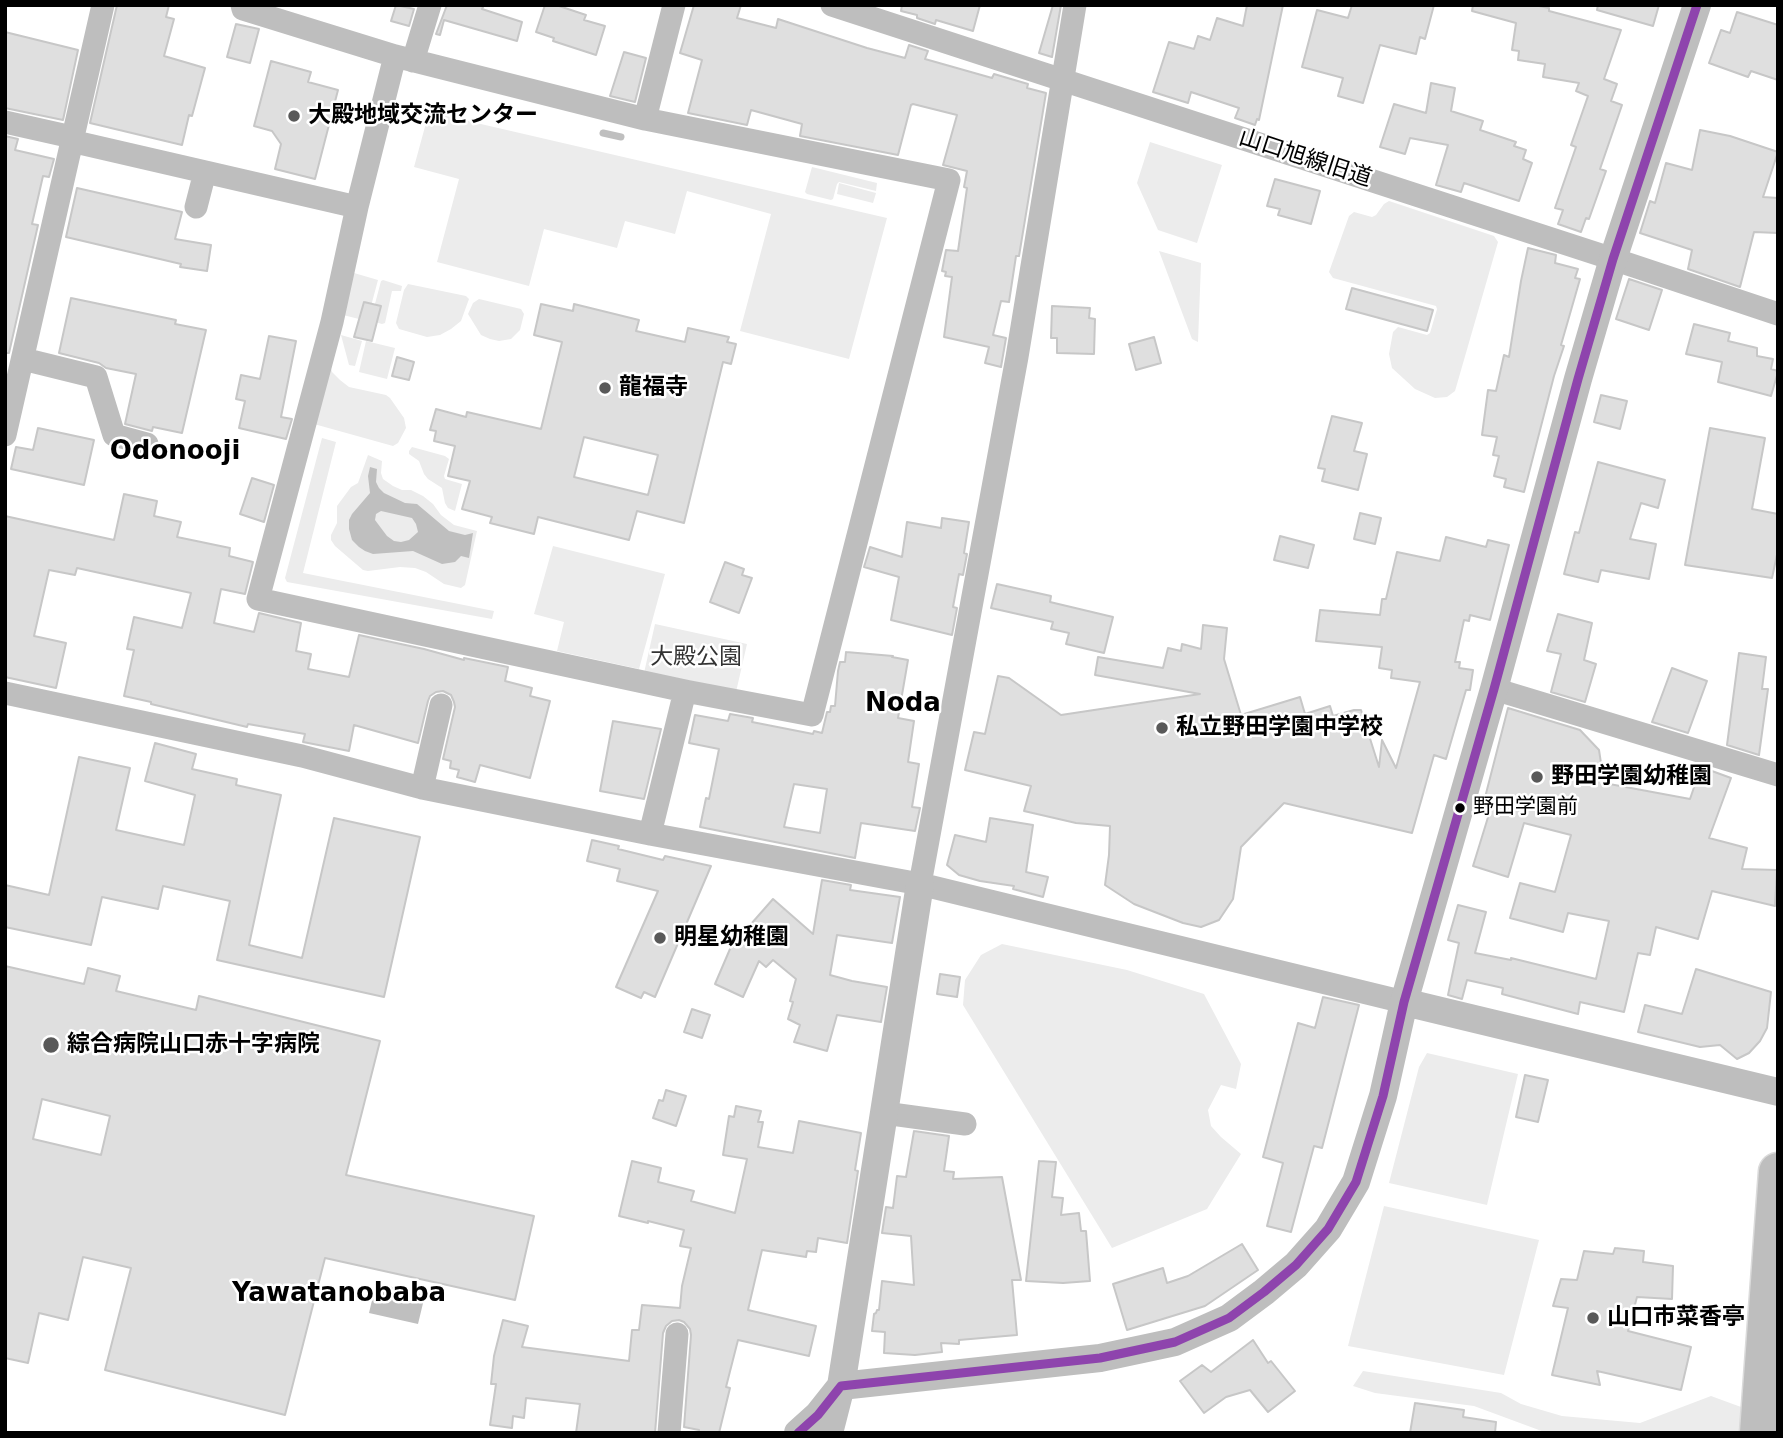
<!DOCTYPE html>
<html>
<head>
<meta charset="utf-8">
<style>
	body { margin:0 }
	#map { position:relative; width:1783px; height:1438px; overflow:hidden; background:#fff; font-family:"DejaVu Sans",sans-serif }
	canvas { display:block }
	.frame { position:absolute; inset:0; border:7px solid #000; pointer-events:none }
</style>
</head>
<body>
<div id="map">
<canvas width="1783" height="1438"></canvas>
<div class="frame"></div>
</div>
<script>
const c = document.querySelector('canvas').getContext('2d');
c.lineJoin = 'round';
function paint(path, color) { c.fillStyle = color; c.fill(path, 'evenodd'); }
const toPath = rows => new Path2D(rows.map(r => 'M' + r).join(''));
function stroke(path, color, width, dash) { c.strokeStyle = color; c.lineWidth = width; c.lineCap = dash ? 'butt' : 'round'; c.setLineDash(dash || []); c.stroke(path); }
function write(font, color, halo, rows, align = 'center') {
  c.font = font + ' "DejaVu Sans","Noto Sans JP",sans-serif'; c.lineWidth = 5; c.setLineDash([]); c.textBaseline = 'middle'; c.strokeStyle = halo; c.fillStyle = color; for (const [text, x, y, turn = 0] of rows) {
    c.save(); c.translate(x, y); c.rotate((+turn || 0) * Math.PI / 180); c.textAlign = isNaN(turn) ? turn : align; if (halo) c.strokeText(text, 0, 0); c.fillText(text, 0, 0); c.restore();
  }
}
paint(toPath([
	[429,112,887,218,849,359,740,331,771,214,687,191,675,234,625,221,617,248,544,229,529,286,437,262,459,179,414,167],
	[1150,142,1222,165,1197,243,1158,230,1137,183],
	[812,167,877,183,876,191,839,182,837,184,833,199,831,200,807,194,805,192],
	[839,183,876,193,873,203,837,194],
	[1389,201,1494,236,1498,242,1455,391,1447,397,1435,398,1415,389,1392,368,1389,354,1393,332,1398,327,1427,335,1430,333,1437,309,1436,306,1333,278,1329,272,1349,216,1354,212,1372,217,1376,215,1384,204],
	[1159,251,1201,263,1198,342,1192,339],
	[354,273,378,280,367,321,343,315],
	[383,280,402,286,401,291,392,291,385,323,382,324,372,321,371,319,381,281],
	[408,284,466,296,469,299,461,321,451,329,440,335,427,337,399,329,396,323,404,290],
	[479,299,521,309,524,314,520,330,511,339,499,341,490,339,481,335,468,314,473,303],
	[341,335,362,341,355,366,349,365],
	[366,341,395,348,387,379,359,372],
	[329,360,332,372,340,380,349,387,386,395,390,398,404,418,406,428,398,443,393,446,314,424],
	[322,438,336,442,303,573,494,611,492,619,287,582,285,578],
	[412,447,445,456,449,459,444,476,445,479,462,484,455,511,448,508,445,503,442,488,428,479,424,474,419,461,409,454,409,451],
	[368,455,382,461,381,473,383,479,393,486,402,490,411,490,423,496,433,504,441,515,454,525,477,531,465,585,461,588,444,584,426,572,415,568,400,567,368,571,363,570,335,546,331,540,331,535,337,523,337,506,351,487,358,483],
	[553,546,665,574,639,669,557,651,564,622,534,614],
	[655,624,747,644,736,692,644,673],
	[1002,944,1127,970,1204,994,1241,1064,1236,1089,1221,1085,1208,1110,1211,1126,1221,1137,1241,1154,1207,1209,1112,1248,963,1005,965,980,981,955],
	[1427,1053,1518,1074,1487,1205,1389,1183,1419,1067],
	[1384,1206,1539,1240,1504,1375,1348,1346],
	[1363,1371,1501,1393,1521,1404,1562,1416,1640,1423,1711,1396,1741,1407,1742,1433,1547,1433,1474,1406,1375,1393,1353,1386]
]), '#ececec');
paint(toPath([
	[370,467,377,469,376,482,379,488,384,493,405,503,417,504,449,531,465,535,473,533,469,558,461,556,455,562,442,564,413,551,373,554,365,551,359,547,352,540,349,529,349,520,352,514,370,493,368,476],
	[381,511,412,518,416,524,418,532,409,540,401,542,394,541,387,536,375,520,376,514],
	[376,1283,425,1295,418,1324,369,1313]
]), '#bfbfbf');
stroke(toPath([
	[603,133,621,137]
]), '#bfbfbf', 7);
const building = toPath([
	[117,5,169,5,166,17,174,19,164,56,205,68,192,116,189,115,182,145,90,123,117,5],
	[396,5,414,9,409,26,391,21,396,5],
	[447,5,484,5,482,9,522,22,517,41,444,20,440,35,436,34,447,5],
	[545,5,556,5,586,15,584,20,605,26,596,55,553,41,554,38,536,32,545,5],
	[694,5,741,5,737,18,776,28,778,19,867,48,905,58,909,45,928,51,925,59,992,78,994,74,1028,84,1027,88,1046,93,1019,256,1016,256,1009,302,1001,301,993,335,1006,338,1001,367,985,363,989,347,944,337,952,277,945,276,946,272,942,271,946,250,958,251,967,188,964,187,967,171,943,165,957,115,913,104,911,105,898,155,800,136,802,124,751,110,747,125,688,113,702,60,680,53,694,5],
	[902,5,980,5,973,31,936,20,935,24,917,18,917,15,901,11,902,5],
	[1053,5,1061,5,1052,57,1039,53,1053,5],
	[1247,5,1283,5,1259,120,1257,119,1255,125,1235,118,1239,108,1191,92,1188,103,1153,92,1169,42,1194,49,1198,36,1210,40,1217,18,1243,26,1247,5],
	[1352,5,1434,5,1425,39,1420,37,1416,54,1380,45,1363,103,1338,96,1343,78,1302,67,1317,10,1348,18,1352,5],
	[1473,5,1534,5,1549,8,1549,11,1621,30,1604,79,1617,84,1611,101,1622,105,1600,169,1606,171,1589,219,1586,218,1581,232,1558,224,1563,210,1555,208,1576,147,1571,145,1588,96,1576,91,1579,83,1543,77,1545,64,1518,60,1519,51,1512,50,1516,23,1472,11,1473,5],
	[1598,5,1659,5,1653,26,1597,10,1598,5],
	[1737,12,1778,25,1778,80,1751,71,1748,77,1709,63,1721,30,1730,33,1737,12],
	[236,24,259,29,250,63,227,57,236,24],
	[5,32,78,50,63,120,5,108,5,32],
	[624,52,646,58,635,102,610,96,624,52],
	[271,61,311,72,308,82,338,90,315,179,275,169,281,144,272,131,254,126,271,61],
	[1431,83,1455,88,1451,111,1483,121,1480,130,1516,142,1514,146,1526,150,1523,159,1532,163,1519,201,1464,183,1461,192,1436,185,1448,145,1410,138,1405,154,1380,147,1394,104,1426,113,1431,83],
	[1700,130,1730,136,1778,152,1763,197,1778,198,1778,233,1754,232,1740,287,1688,269,1692,250,1640,233,1650,201,1655,203,1666,163,1692,170,1700,130],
	[5,136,18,139,15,150,54,159,49,177,43,176,32,224,38,225,9,353,5,353,5,136],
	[1275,179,1320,191,1311,224,1278,215,1280,209,1267,206,1275,179],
	[77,188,182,212,175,239,211,245,207,271,180,267,181,264,66,237,77,188],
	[1528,248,1556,255,1555,263,1578,269,1575,278,1580,279,1561,345,1564,346,1554,376,1524,492,1504,487,1506,479,1494,476,1499,456,1493,455,1497,437,1482,435,1488,390,1496,391,1504,355,1509,357,1521,281,1528,248],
	[1629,279,1662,290,1649,330,1616,319,1629,279],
	[1352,288,1433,310,1427,331,1346,309,1352,288],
	[71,298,176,320,175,324,206,330,182,433,153,427,152,431,125,424,136,374,106,368,99,363,59,353,71,298],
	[364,302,381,306,372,341,354,337,364,302],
	[541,304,573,311,574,304,639,320,636,331,685,342,688,328,729,337,727,342,736,344,731,364,723,362,684,523,637,511,629,540,538,517,534,534,490,523,492,517,462,509,470,481,448,476,455,446,434,441,436,431,430,430,436,409,466,417,467,412,541,429,562,342,534,335,541,304],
	[584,437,658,455,648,495,574,477,584,437],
	[1052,306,1090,308,1089,318,1095,319,1094,354,1057,353,1057,338,1051,338,1052,306],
	[1694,324,1730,333,1728,341,1757,348,1757,356,1773,359,1771,369,1778,371,1778,372,1771,396,1718,382,1722,362,1686,354,1694,324],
	[269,336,296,341,281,417,292,419,286,439,239,428,245,401,236,399,241,375,260,379,269,336],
	[1154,337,1161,363,1136,370,1129,344,1154,337],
	[397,357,414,362,409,380,392,376,397,357],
	[1601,395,1627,401,1620,429,1594,422,1601,395],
	[1332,416,1362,423,1354,451,1367,454,1358,490,1322,481,1325,469,1318,468,1332,416],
	[38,428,94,440,84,485,11,469,16,447,33,450,38,428],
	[1710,428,1765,438,1752,509,1778,514,1778,550,1772,578,1685,565,1710,428],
	[1598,462,1665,480,1658,508,1641,503,1630,539,1656,544,1649,579,1601,570,1598,582,1564,574,1575,532,1579,533,1598,462],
	[252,478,274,485,264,522,240,514,252,478],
	[124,494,157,501,154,516,181,522,177,537,230,548,229,556,253,562,245,594,221,589,214,623,254,632,259,613,301,623,296,651,311,654,308,669,349,677,359,635,424,649,464,660,464,658,508,667,505,681,532,688,530,696,550,701,530,778,480,765,475,782,457,777,459,770,450,768,451,761,443,759,455,707,454,702,451,695,443,691,436,692,430,696,428,701,418,743,354,725,349,751,303,742,305,734,248,724,247,727,151,704,151,702,124,696,134,650,127,649,134,617,182,628,191,593,77,568,75,575,49,570,34,636,66,643,56,688,5,677,5,516,114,540,124,494],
	[1360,513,1381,518,1375,544,1354,539,1360,513],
	[942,518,969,522,964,553,967,554,963,575,959,574,953,607,957,608,952,635,891,620,899,577,864,567,870,547,902,557,907,522,941,528,942,518],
	[1280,536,1314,545,1308,568,1274,560,1280,536],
	[1446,537,1486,547,1488,540,1509,545,1490,620,1470,615,1469,621,1464,620,1455,662,1460,662,1459,668,1473,670,1470,690,1466,690,1446,759,1434,755,1412,833,1284,803,1241,847,1233,899,1219,920,1201,927,1183,923,1134,904,1105,885,1109,855,1110,826,1076,823,1024,811,1031,786,965,770,974,732,985,734,998,676,1009,678,1061,715,1200,694,1095,675,1098,657,1163,668,1168,648,1181,651,1182,644,1201,649,1203,625,1227,628,1224,659,1241,715,1300,697,1305,714,1330,706,1333,716,1354,710,1361,710,1379,767,1382,740,1396,768,1420,682,1391,678,1392,670,1379,668,1382,647,1316,641,1320,610,1380,615,1382,599,1386,599,1397,552,1440,561,1446,537],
	[725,562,744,569,742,575,752,578,739,613,710,602,725,562],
	[997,584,1051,596,1050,602,1113,617,1104,653,1066,644,1069,633,1051,629,1053,622,991,608,997,584],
	[1558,614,1592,623,1584,660,1596,664,1585,702,1551,692,1561,654,1547,651,1558,614],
	[846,652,893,656,892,657,908,660,898,718,914,721,908,762,919,764,912,807,920,808,915,831,861,823,855,858,700,827,706,798,709,799,719,749,689,743,695,715,728,721,730,714,753,718,752,722,813,734,814,731,822,733,827,712,830,712,831,706,835,706,838,671,840,662,845,662,846,652],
	[794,784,827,789,820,833,784,827,794,784],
	[1739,653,1766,657,1762,689,1768,689,1759,755,1727,745,1739,653],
	[1672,668,1707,681,1688,733,1652,722,1672,668],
	[1508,708,1580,730,1599,750,1604,783,1690,799,1701,767,1731,778,1709,838,1747,848,1742,869,1777,870,1775,906,1712,891,1698,939,1656,927,1650,955,1638,953,1624,1012,1580,1002,1578,1014,1502,994,1503,988,1467,980,1462,999,1448,995,1459,943,1448,940,1458,905,1486,912,1475,953,1511,960,1511,958,1596,979,1609,921,1568,913,1563,932,1510,918,1520,883,1555,892,1571,835,1524,823,1508,877,1473,866,1489,814,1481,813,1508,708],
	[613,721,661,729,644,799,600,791,613,721],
	[155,743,196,754,192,769,237,779,236,785,281,795,249,945,302,958,334,818,420,837,384,997,217,960,230,901,163,886,158,909,102,897,91,945,5,927,5,885,49,895,79,757,130,768,116,830,184,845,195,795,145,781,155,743],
	[990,818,1033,825,1026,872,1048,877,1043,897,1013,889,1014,886,980,881,959,875,947,865,955,835,986,842,990,818],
	[592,840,619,846,618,849,663,860,665,856,711,866,655,997,644,992,641,998,616,987,658,891,617,881,620,869,587,861,592,840],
	[822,880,851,885,850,890,900,897,892,943,837,935,830,975,852,981,887,987,881,1022,837,1015,827,1051,794,1042,800,1025,788,1019,793,1002,790,1001,796,979,773,960,766,967,759,961,743,997,715,984,739,928,744,932,773,899,813,934,822,880],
	[5,966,84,984,88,968,120,976,116,991,196,1010,199,996,380,1041,346,1175,534,1216,515,1300,325,1258,285,1415,105,1370,131,1268,83,1257,68,1320,39,1313,28,1363,5,1358,5,966],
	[42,1099,110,1116,101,1155,33,1139,42,1099],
	[1696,969,1771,992,1767,1028,1760,1041,1749,1053,1737,1059,1720,1045,1700,1047,1638,1032,1645,1005,1682,1014,1696,969],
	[940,974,960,977,957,997,937,994,940,974],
	[1323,997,1359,1005,1322,1148,1314,1146,1291,1232,1267,1226,1283,1163,1263,1157,1298,1023,1315,1028,1323,997],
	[692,1009,710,1015,702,1038,684,1032,692,1009],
	[1525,1075,1548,1080,1538,1122,1516,1117,1525,1075],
	[666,1090,686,1096,676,1126,653,1118,659,1100,663,1101,666,1090],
	[736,1106,761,1111,758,1122,763,1122,758,1147,793,1153,799,1121,861,1133,855,1170,858,1171,847,1243,818,1238,816,1252,807,1251,806,1257,762,1250,748,1310,816,1326,809,1356,738,1340,726,1387,730,1388,719,1433,699,1433,699,1430,684,1427,691,1335,690,1329,684,1322,679,1320,672,1321,666,1326,663,1333,655,1433,576,1433,580,1404,526,1398,524,1418,513,1416,512,1428,490,1425,496,1384,491,1384,494,1356,503,1320,528,1326,522,1347,629,1361,632,1330,639,1330,642,1305,680,1308,682,1286,691,1248,680,1246,684,1230,648,1221,648,1223,619,1216,632,1161,661,1168,658,1182,694,1191,691,1201,735,1213,747,1159,723,1155,729,1116,734,1117,736,1106],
	[914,1131,949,1136,944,1171,954,1172,953,1179,1002,1177,1021,1280,1012,1280,1017,1335,959,1340,959,1344,941,1343,942,1352,915,1355,884,1353,885,1332,872,1331,874,1314,876,1313,877,1310,879,1310,882,1281,914,1285,911,1236,882,1233,886,1207,893,1208,897,1176,906,1177,914,1131],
	[1039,1161,1056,1162,1052,1197,1063,1198,1061,1215,1079,1213,1081,1231,1086,1231,1090,1281,1063,1283,1026,1281,1039,1161],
	[1242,1244,1258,1270,1205,1306,1127,1330,1113,1284,1163,1268,1167,1283,1188,1276,1242,1244],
	[1615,1248,1644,1251,1643,1262,1673,1266,1672,1299,1637,1297,1628,1331,1691,1347,1681,1390,1597,1371,1600,1385,1552,1375,1568,1308,1553,1306,1561,1279,1577,1280,1584,1251,1613,1254,1615,1248],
	[1253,1340,1268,1363,1271,1361,1295,1391,1268,1412,1250,1390,1226,1397,1204,1413,1180,1381,1202,1365,1211,1372,1253,1340],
	[1415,1403,1464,1410,1463,1417,1496,1422,1495,1433,1410,1433,1415,1403]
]);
paint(building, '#dfdfdf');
stroke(building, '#c7c7c7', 2);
const trunk = toPath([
	[1759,1433,1778,1172]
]);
stroke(trunk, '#dbdbdb', 41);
stroke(toPath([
	[242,5,243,9,395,56,645,119,949,180,812,715,685,691,258,599,332,322,357,207,395,56],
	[832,5,1613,259,1778,314],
	[413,61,430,5],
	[645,119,674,5],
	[5,122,72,137],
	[71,141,357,207],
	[196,207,205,172],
	[23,359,96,377,114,435,147,444],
	[5,435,103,5],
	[1494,689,1778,775],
	[5,693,302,756,422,788,650,834,920,884,1404,1002],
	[422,788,441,705],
	[650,834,685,691],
	[920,884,1017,357,1075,5],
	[884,1113,965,1124],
	[669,1433,677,1334]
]), '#bebebe', 23);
stroke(toPath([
	[1404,1002,1778,1092],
	[798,1433,818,1415,841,1386,1100,1358,1175,1342,1229,1318,1264,1292,1296,1265,1328,1229,1356,1182,1383,1096,1404,1002,1494,689,1578,379,1613,259,1697,5],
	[829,1433,841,1386,920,884]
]), '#bebebe', 28);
stroke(trunk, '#bebebe', 38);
stroke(toPath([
	[798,1433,818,1415,841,1386,1100,1358,1175,1342,1229,1318,1264,1292,1296,1265,1328,1229,1356,1182,1383,1096,1404,1002,1494,689,1578,379,1613,259,1697,5]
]), '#8e44ad', 9);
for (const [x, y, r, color] of [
	[294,116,7,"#595959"],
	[605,388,7,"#595959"],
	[1162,728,7,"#595959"],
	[1537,777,7,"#595959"],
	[1460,808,6,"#000"],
	[660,938,7,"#595959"],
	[51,1045,9,"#595959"],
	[1593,1318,7,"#595959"]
]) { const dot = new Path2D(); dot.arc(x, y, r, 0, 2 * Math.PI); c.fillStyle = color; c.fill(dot); stroke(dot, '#fff', 2.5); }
write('21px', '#000', '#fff', [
	["野田学園前",1473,808]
], 'left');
write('bold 23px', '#000', '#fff', [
	["大殿地域交流センター",308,116],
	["龍福寺",619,388],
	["私立野田学園中学校",1176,728],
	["野田学園幼稚園",1551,777],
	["明星幼稚園",674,938],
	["綜合病院山口赤十字病院",67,1045],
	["山口市菜香亭",1607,1318]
], 'left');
write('23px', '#000', '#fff', [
	["山口旭線旧道",1305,159,18]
]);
write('23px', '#333', '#fff', [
	["大殿公園",696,658]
]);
write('bold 26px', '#000', '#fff', [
	["Odonooji",175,452],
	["Noda",903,704],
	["Yawatanobaba",339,1294]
]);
</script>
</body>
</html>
